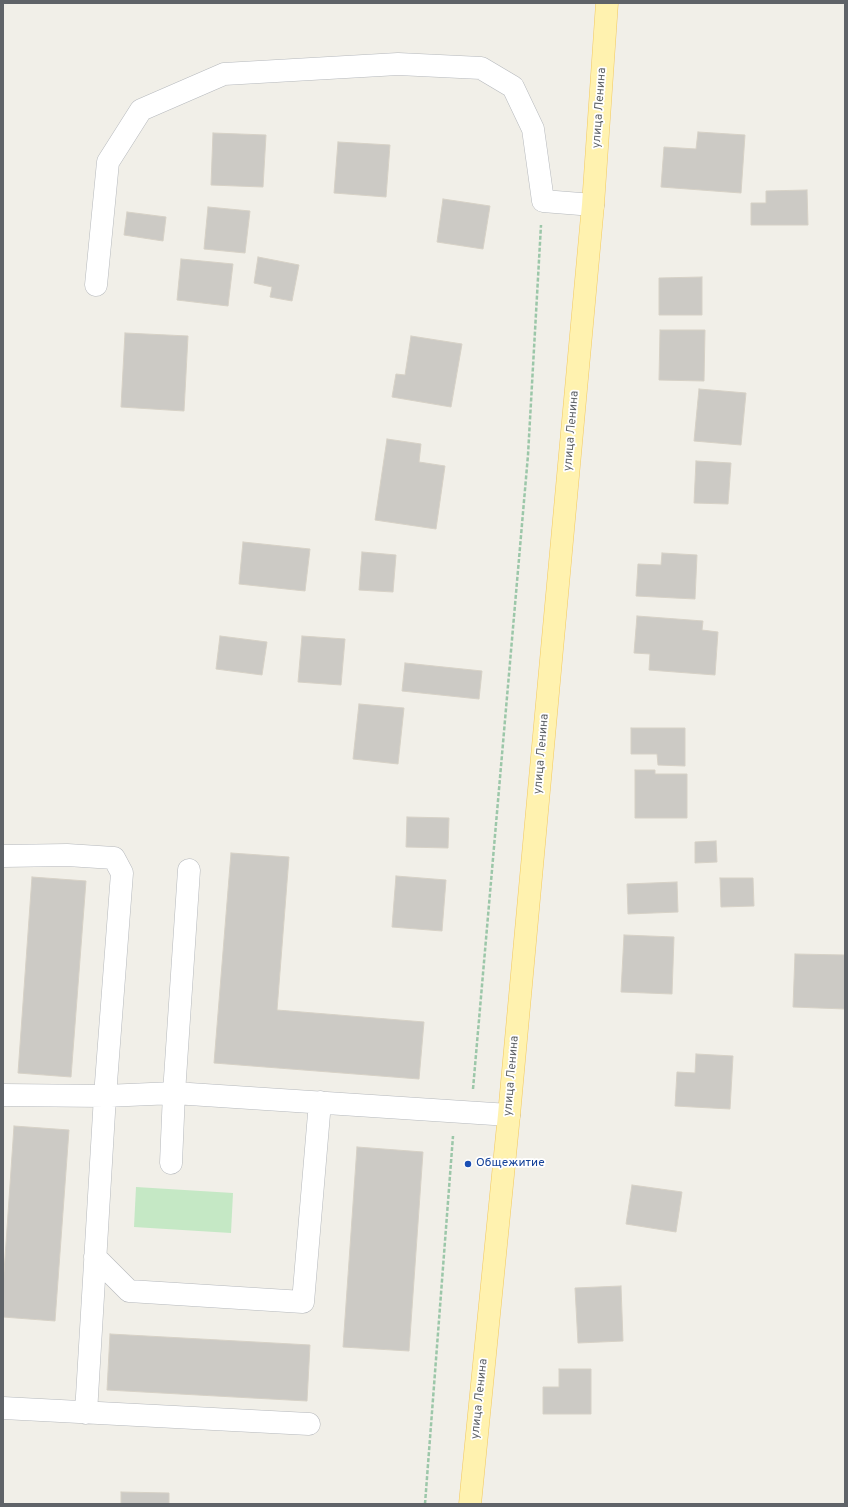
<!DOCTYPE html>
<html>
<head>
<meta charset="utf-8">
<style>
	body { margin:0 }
	#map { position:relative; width:848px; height:1507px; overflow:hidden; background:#f1efe8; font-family:Overpass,sans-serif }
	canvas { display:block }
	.frame { position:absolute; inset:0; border:4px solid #5f6368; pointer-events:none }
</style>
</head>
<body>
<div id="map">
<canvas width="848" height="1507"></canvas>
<div class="frame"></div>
</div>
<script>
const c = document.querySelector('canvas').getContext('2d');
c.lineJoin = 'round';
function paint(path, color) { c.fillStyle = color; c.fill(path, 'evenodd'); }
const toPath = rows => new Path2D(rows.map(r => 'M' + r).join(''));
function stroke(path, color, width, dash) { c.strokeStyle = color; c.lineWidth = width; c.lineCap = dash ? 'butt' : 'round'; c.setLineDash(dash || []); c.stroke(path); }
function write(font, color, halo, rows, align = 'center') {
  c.font = font + ' Overpass,sans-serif'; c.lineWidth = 3.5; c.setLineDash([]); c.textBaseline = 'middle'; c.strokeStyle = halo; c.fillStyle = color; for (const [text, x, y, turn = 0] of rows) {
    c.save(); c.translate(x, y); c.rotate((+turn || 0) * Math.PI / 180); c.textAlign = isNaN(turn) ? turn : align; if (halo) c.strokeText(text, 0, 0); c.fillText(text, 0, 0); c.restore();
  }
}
paint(toPath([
	[136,1187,233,1193,231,1233,134,1227]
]), '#c5e8c5');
const building = toPath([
	[698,132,745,135,741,193,661,187,664,147,696,149,698,132],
	[213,133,266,135,263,187,211,185,213,133],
	[338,142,390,145,386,197,334,193,338,142],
	[807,190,808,225,751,225,751,203,766,203,766,191,807,190],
	[443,199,490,206,483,249,437,242,443,199],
	[208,207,250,211,245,253,204,249,208,207],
	[127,212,166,217,163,241,124,235,127,212],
	[258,257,299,265,292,301,270,297,272,287,254,283,258,257],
	[181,259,233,264,228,306,177,300,181,259],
	[702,277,702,315,659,315,659,278,702,277],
	[660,330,705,330,704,381,659,380,660,330],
	[125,333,188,336,184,411,121,407,125,333],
	[411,336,462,344,451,407,392,397,396,374,405,375,411,336],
	[699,389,746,393,741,445,694,441,699,389],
	[387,439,421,444,419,462,445,466,436,529,375,520,387,439],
	[696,461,731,463,728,504,694,503,696,461],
	[243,542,310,549,305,591,239,584,243,542],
	[362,552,396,555,393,592,359,590,362,552],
	[662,553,697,555,695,599,636,596,638,564,661,565,662,553],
	[637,616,703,621,702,630,718,632,715,675,649,670,650,654,634,653,637,616],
	[220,636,267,642,262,675,216,669,220,636],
	[302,636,345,639,341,685,298,682,302,636],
	[405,663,482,671,479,699,402,691,405,663],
	[359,704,404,708,398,764,353,759,359,704],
	[631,728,685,728,685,766,658,765,657,754,631,754,631,728],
	[635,770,655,770,655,774,687,774,687,818,635,818,635,770],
	[407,817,449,818,448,848,406,847,407,817],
	[716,841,717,862,695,863,695,842,716,841],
	[231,853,289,857,277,1010,424,1022,419,1079,214,1063,231,853],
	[396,876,446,880,442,931,392,927,396,876],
	[32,877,86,881,71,1077,18,1073,32,877],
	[720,878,753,878,754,906,721,907,720,878],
	[677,882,678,912,628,914,627,884,677,882],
	[624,935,674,937,672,994,621,992,624,935],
	[795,954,845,955,845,1009,793,1007,795,954],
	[696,1054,733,1056,730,1109,675,1106,677,1072,695,1073,696,1054],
	[14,1126,69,1130,55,1321,3,1317,3,1287,14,1126],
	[357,1147,423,1152,409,1351,343,1347,357,1147],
	[632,1185,682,1192,676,1232,626,1224,632,1185],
	[621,1286,623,1341,578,1343,575,1288,621,1286],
	[110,1334,310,1345,307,1401,107,1390,110,1334],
	[559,1369,591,1369,591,1414,543,1414,543,1387,559,1387,559,1369],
	[121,1492,169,1493,169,1504,121,1504,121,1492]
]);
paint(building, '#cccac5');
stroke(building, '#d6d1c6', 1);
const minor = toPath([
	[96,285,108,162,141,110,224,74,398,64,481,68,513,87,533,129,543,201,593,205],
	[3,856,67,855,114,858,122,873,105,1096,86,1413],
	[3,1095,105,1096,174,1093,509,1115],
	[171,1163,174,1093,189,870],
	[95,1257,129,1291,303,1302,320,1102],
	[3,1408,309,1424]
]);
const major = toPath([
	[470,1504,509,1115,593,205,607,3]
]);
stroke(minor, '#b5b8bc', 23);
stroke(major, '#f2c960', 23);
stroke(toPath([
	[473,1089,528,455,541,225],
	[425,1504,453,1136]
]), '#9cc7a9', 2.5, [4, 2]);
stroke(minor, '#fff', 22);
stroke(major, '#fff2af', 22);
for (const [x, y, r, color] of [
	[468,1164,4,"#1a4fb4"]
]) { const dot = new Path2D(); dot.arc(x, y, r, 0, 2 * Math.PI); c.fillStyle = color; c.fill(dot); stroke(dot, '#fff', 1.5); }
write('12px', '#5f6368', '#fff', [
	["улица Ленина",600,108,-86],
	["улица Ленина",572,431,-85],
	["улица Ленина",542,754,-85],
	["улица Ленина",512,1076,-85],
	["улица Ленина",480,1399,-84]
]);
write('12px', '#164399', '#fff', [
	["Общежитие",476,1164]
], 'left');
</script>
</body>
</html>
